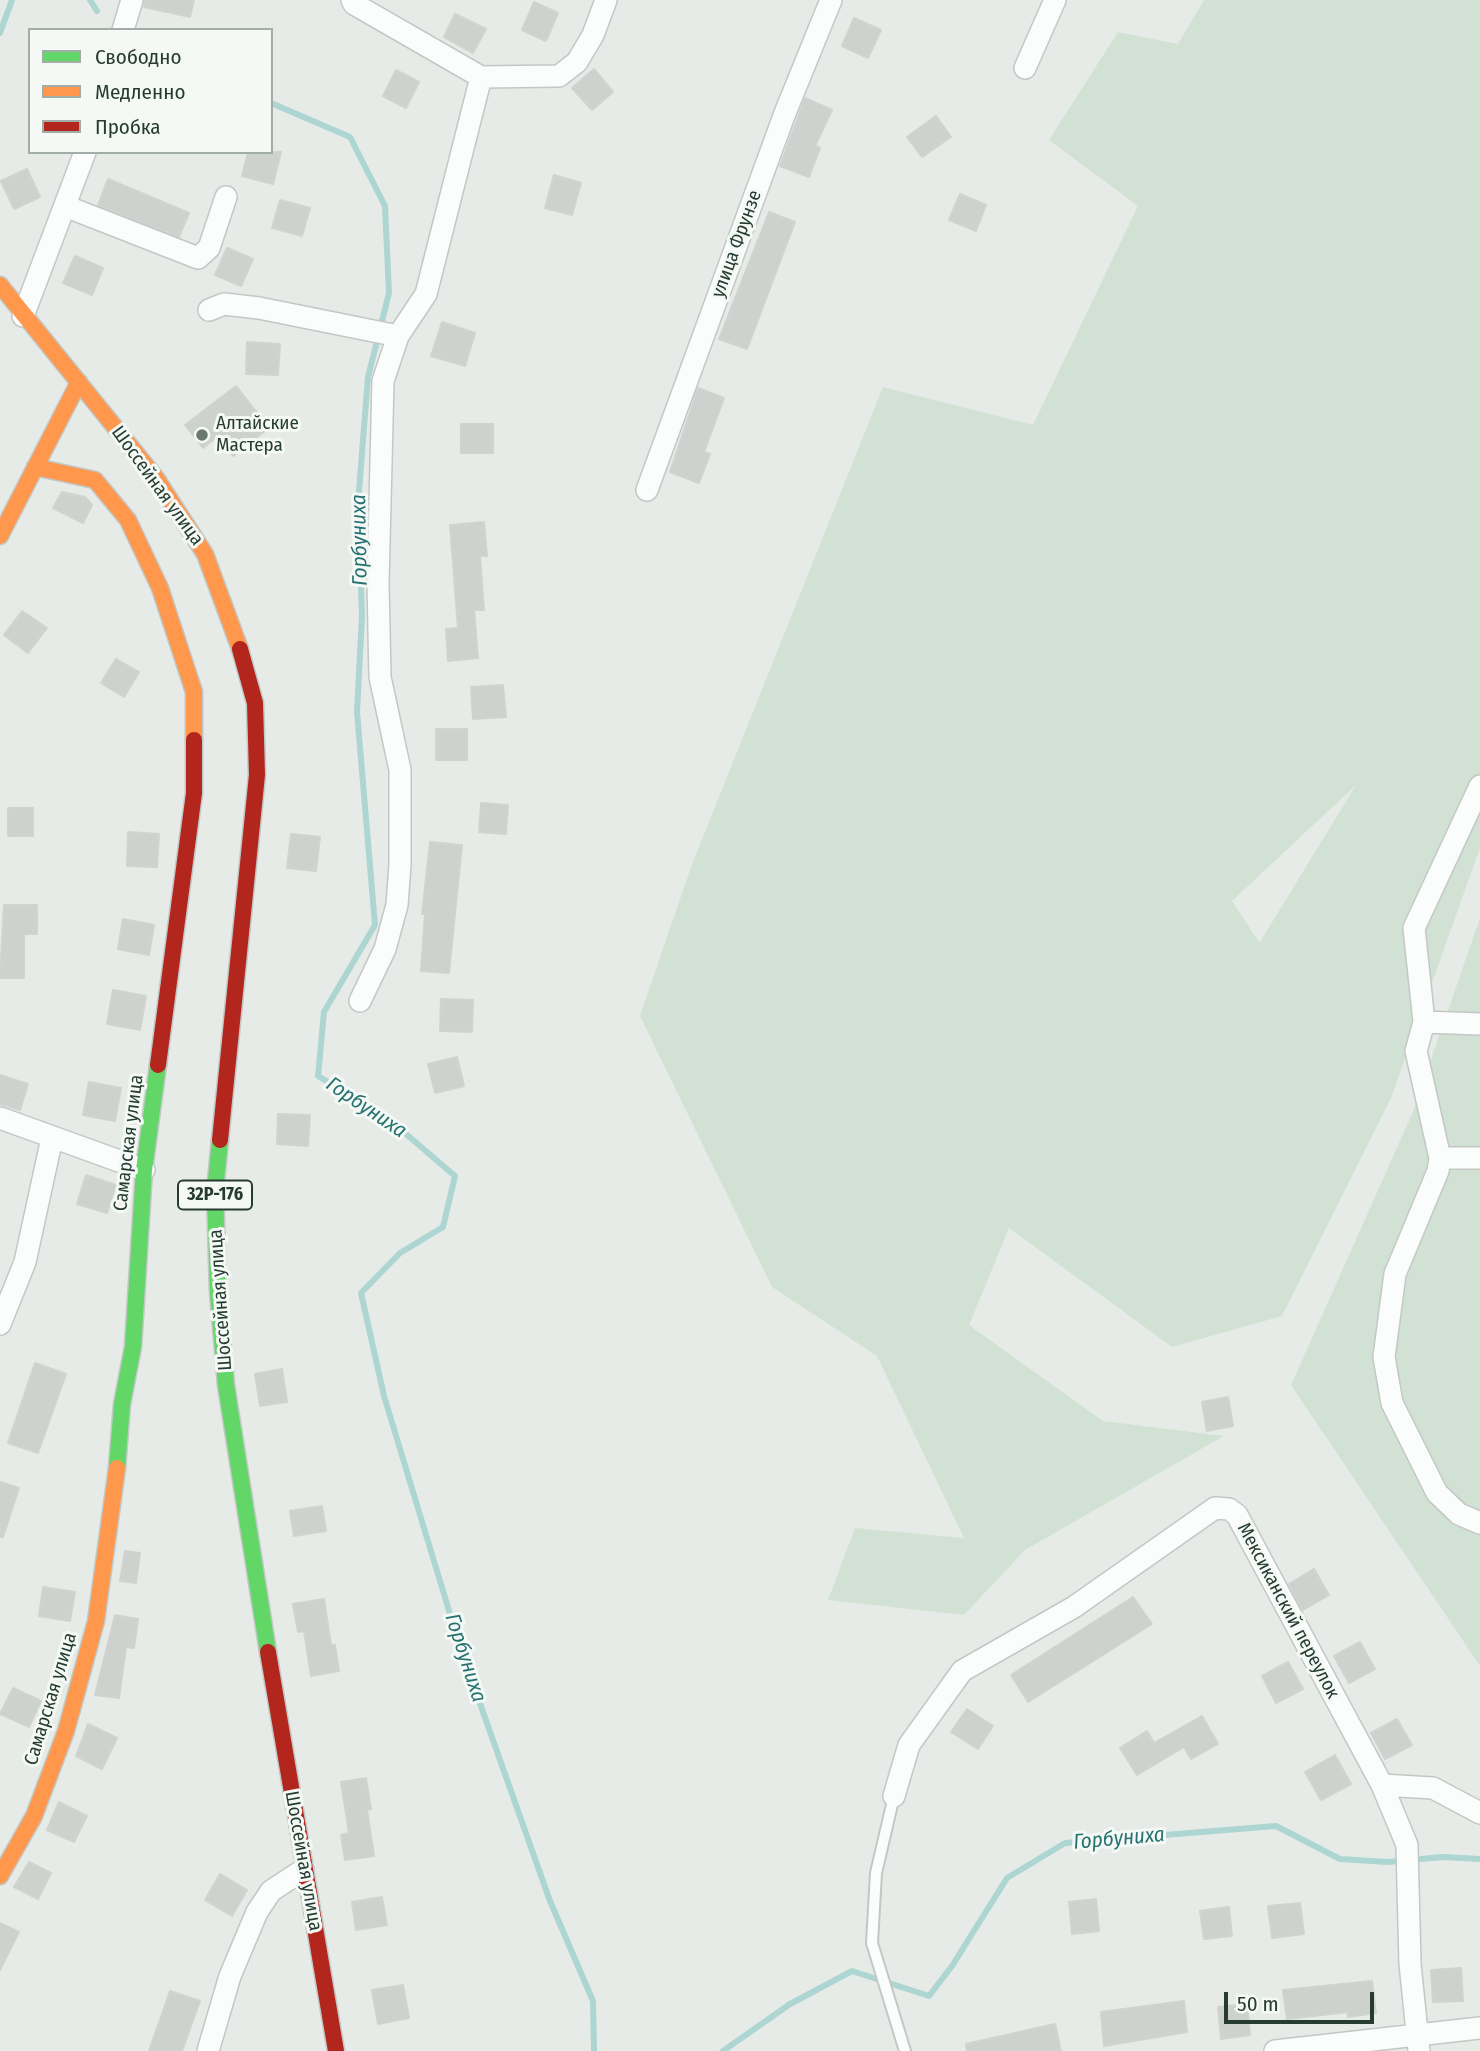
<!DOCTYPE html>
<html>
<head>
<meta charset="utf-8">
<style>
	body { margin:0 }
	#map { position:relative; width:1480px; height:2051px; overflow:hidden; background:#e6ebe8; font-family:"Fira Sans Condensed",sans-serif }
	canvas { display:block }
	.legend { position:absolute; left:28px; top:28px; width:245px; height:126px; box-sizing:border-box; background:#f5f9f6; border:2px solid #a2ada8; margin:0; padding:9px 12px; list-style:none; font-size:21px; color:#263c32 }
	.legend li { display:flex; align-items:center; gap:14px; height:35px }
	.legend b { width:35px; border:2px solid #a2ada8 }
	.scale { position:absolute; left:1224px; top:1992px; width:150px; height:32px; box-sizing:border-box; border:4px solid #263c32; border-top:0; padding-left:9px; font-size:21px; line-height:24px; white-space:nowrap; color:#263c32; -webkit-text-stroke:5px #f5f9f6; paint-order:stroke }
</style>
</head>
<body>
<div id="map">
<canvas width="1480" height="2051"></canvas>
<ul class="legend">
<li><b style="height:9px;background:#63d668"></b>Свободно</li>
<li><b style="height:9px;background:#ff974d"></b>Медленно</li>
<li><b style="height:9px;background:#b3261e"></b>Пробка</li>
</ul>
<div class="scale">50 m</div>
</div>
<script>
const c = document.querySelector('canvas').getContext('2d');
c.lineJoin = 'round';
function paint(path, color) { c.fillStyle = color; c.fill(path, 'evenodd'); }
const toPath = rows => new Path2D(rows.map(r => 'M' + r).join(''));
function stroke(path, color, width, dash) { c.strokeStyle = color; c.lineWidth = width; c.lineCap = dash ? 'butt' : 'round'; c.setLineDash(dash || []); c.stroke(path); }
function write(font, color, halo, rows, align = 'center') {
  c.font = font + ' "Fira Sans Condensed",sans-serif'; c.lineWidth = 6; c.setLineDash([]); c.textBaseline = 'middle'; c.strokeStyle = halo; c.fillStyle = color; for (const [text, x, y, turn = 0] of rows) {
    c.save(); c.translate(x, y); c.rotate((+turn || 0) * Math.PI / 180); c.textAlign = isNaN(turn) ? turn : align; if (halo) c.strokeText(text, 0, 0); c.fillText(text, 0, 0); c.restore();
  }
}
paint(toPath([
	[1204,0,1480,0,1480,848,1391,1098,1282,1316,1172,1347,1009,1228,969,1325,1103,1421,1224,1436,1025,1550,964,1615,828,1600,855,1528,964,1538,877,1356,772,1287,640,1016,691,867,883,387,1033,425,1138,206,1049,140,1118,32,1178,44],
	[1356,785,1260,942,1259,942,1232,901],
	[1480,918,1480,1666,1291,1385,1412,1114]
]), '#d1e2d4');
stroke(toPath([
	[90,0,97,11],
	[0,33,12,0],
	[271,103,350,137,385,206,389,293,368,377,358,503,362,616,357,712,375,925,324,1012,318,1076,385,1116,455,1176,443,1227,400,1253,361,1293,384,1396,460,1647,550,1901,593,2001,594,2051],
	[723,2051,790,2004,852,1971,929,1996,952,1966,1007,1878,1065,1843,1276,1826,1340,1859,1387,1862,1443,1857,1480,1859]
]), '#add5d2', 6);
const building = toPath([
	[145,0,194,0,190,17,144,7,145,0],
	[534,2,558,13,546,41,522,30,534,2],
	[455,14,486,29,473,53,444,37,455,14],
	[854,18,881,30,868,58,842,46,854,18],
	[594,69,613,92,592,110,572,88,594,69],
	[396,70,419,82,406,108,383,96,396,70],
	[805,98,832,110,815,146,820,148,809,177,780,166,805,98],
	[936,116,951,137,922,157,907,137,936,116],
	[248,152,281,152,273,184,242,176,248,152],
	[27,169,40,197,14,209,1,181,27,169],
	[554,175,581,183,572,215,545,208,554,175],
	[108,179,189,213,179,237,98,205,108,179],
	[960,194,986,205,976,231,949,220,960,194],
	[280,200,310,208,302,236,272,228,280,200],
	[769,212,795,222,747,349,719,339,769,212],
	[227,248,253,259,241,286,215,275,227,248],
	[75,256,103,268,92,295,63,283,75,256],
	[442,322,475,333,465,366,431,356,442,322],
	[247,342,280,344,278,375,246,374,247,342],
	[236,386,269,428,233,456,218,436,203,448,185,425,236,386],
	[698,388,724,398,704,452,710,454,699,483,670,472,698,388],
	[461,424,493,424,493,453,461,453,461,424],
	[62,492,85,497,92,505,83,523,53,508,62,492],
	[484,522,487,556,480,556,484,610,474,610,478,658,448,661,446,629,458,628,450,525,484,522],
	[22,611,47,628,28,653,4,635,22,611],
	[116,659,139,672,124,697,101,683,116,659],
	[503,685,506,717,473,719,471,687,503,685],
	[436,729,467,729,467,760,436,760,436,729],
	[481,803,508,805,506,834,479,832,481,803],
	[8,808,33,808,33,836,8,836,8,808],
	[128,832,159,834,157,867,127,866,128,832],
	[291,834,320,837,316,871,287,868,291,834],
	[430,842,462,845,449,973,421,971,425,914,422,914,430,842],
	[4,905,37,905,37,934,24,934,24,978,0,978,4,905],
	[123,919,154,925,149,955,118,949,123,919],
	[113,990,146,996,140,1030,107,1024,113,990],
	[441,999,473,1000,472,1032,440,1031,441,999],
	[457,1057,464,1086,435,1093,428,1064,457,1057],
	[0,1075,28,1084,20,1110,0,1104,0,1075],
	[89,1082,121,1088,115,1121,83,1115,89,1082],
	[278,1114,310,1115,308,1146,277,1144,278,1114],
	[86,1175,116,1185,107,1213,77,1204,86,1175],
	[35,1363,66,1374,38,1453,8,1443,35,1363],
	[282,1369,287,1402,260,1406,255,1374,282,1369],
	[1228,1397,1233,1426,1207,1431,1202,1402,1228,1397],
	[0,1482,19,1488,3,1537,0,1537,0,1482],
	[322,1506,326,1531,294,1536,290,1511,322,1506],
	[125,1551,140,1553,136,1583,120,1581,125,1551],
	[1314,1569,1329,1595,1303,1610,1289,1584,1314,1569],
	[43,1587,75,1592,70,1621,39,1616,43,1587],
	[1133,1597,1152,1624,1028,1702,1011,1675,1133,1597],
	[324,1599,331,1645,335,1645,339,1671,311,1676,304,1631,298,1632,293,1604,324,1599],
	[115,1615,138,1619,134,1648,126,1647,119,1698,95,1695,115,1615],
	[1360,1642,1375,1669,1349,1683,1334,1656,1360,1642],
	[1288,1662,1303,1689,1276,1703,1262,1676,1288,1662],
	[13,1688,41,1701,29,1727,0,1714,13,1688],
	[967,1709,993,1726,978,1749,951,1732,967,1709],
	[1202,1716,1218,1744,1191,1759,1184,1747,1137,1775,1120,1748,1147,1731,1154,1743,1202,1716],
	[1397,1719,1412,1745,1385,1759,1371,1733,1397,1719],
	[88,1724,117,1738,102,1769,76,1756,88,1724],
	[1335,1755,1351,1784,1321,1800,1305,1772,1335,1755],
	[366,1778,371,1809,367,1810,374,1856,345,1860,341,1835,349,1833,341,1782,366,1778],
	[59,1802,87,1816,74,1842,47,1830,59,1802],
	[29,1862,51,1873,38,1899,14,1887,29,1862],
	[220,1874,247,1890,232,1916,205,1900,220,1874],
	[382,1897,387,1925,356,1930,352,1902,382,1897],
	[1096,1899,1099,1931,1072,1934,1069,1902,1096,1899],
	[1300,1903,1304,1934,1272,1938,1268,1906,1300,1903],
	[1229,1907,1232,1936,1204,1939,1200,1911,1229,1907],
	[0,1923,19,1932,0,1970,0,1923],
	[1461,1968,1463,2001,1433,2002,1431,1970,1461,1968],
	[1372,1981,1376,2013,1348,2017,1348,2012,1287,2019,1283,1990,1372,1981],
	[403,1985,409,2018,378,2024,372,1990,403,1985],
	[170,1991,200,2001,182,2051,149,2051,170,1991],
	[1184,2001,1187,2032,1104,2046,1101,2012,1184,2001],
	[1247,2004,1250,2035,1221,2039,1218,2007,1247,2004],
	[1055,2024,1061,2051,967,2051,966,2044,1055,2024]
]);
paint(building, '#cdd2cf');
stroke(building, '#cfd4d1', 2);
const lane = toPath([
	[894,1796,876,1873,872,1943,905,2051]
]);
const street = toPath([
	[352,0,354,4,481,77],
	[123,30,132,0],
	[1025,68,1055,0],
	[65,206,198,258,209,248,226,197],
	[209,310,224,304,259,308,398,336],
	[23,316,85,152],
	[647,490,785,113,831,0],
	[1480,786,1414,928,1424,1022,1416,1051,1440,1158,1438,1171,1395,1274,1384,1357,1392,1403,1437,1493,1459,1514,1480,1523],
	[360,1001,385,949,397,905,400,865,400,770,380,677,378,583,383,381,398,336,426,294,481,77,559,76,577,62,593,35,606,0],
	[1424,1022,1480,1024],
	[0,1118,144,1170],
	[1440,1158,1480,1158],
	[0,1324,25,1262,52,1138],
	[1382,1785,1433,1788,1480,1813],
	[894,1796,909,1745,962,1671,1074,1607,1215,1508,1229,1509,1237,1515,1382,1785,1407,1845,1410,1964,1419,2051],
	[208,2051,230,1976,257,1912,271,1891,303,1870],
	[1275,2051,1480,2028]
]);
const fast = toPath([
	[220,1140,215,1191,218,1292,226,1385,268,1652],
	[117,1468,122,1404,133,1347,144,1170,158,1065]
]);
const slow = toPath([
	[0,285,156,478,205,554,240,649],
	[35,467,95,480,128,520,160,588,194,692,194,740],
	[0,536,79,382],
	[0,1876,34,1816,66,1731,96,1621,117,1468]
]);
const jam = toPath([
	[158,1065,194,793,194,740],
	[220,1140,257,775,255,703,240,649],
	[268,1652,336,2051]
]);
stroke(lane, '#c3c8c5', 14);
stroke(street, '#c3c8c5', 24);
stroke(fast, '#c2c8c5', 19);
stroke(slow, '#c2c8c5', 19);
stroke(jam, '#c2c8c5', 19);
stroke(lane, '#fbfcfc', 10);
stroke(street, '#fbfcfc', 21);
stroke(fast, '#63d668', 16);
stroke(slow, '#ff974d', 16);
stroke(jam, '#b3261e', 16);
for (const [x, y, r, color] of [
	[202,435,7,"#697972"]
]) { const dot = new Path2D(); dot.arc(x, y, r, 0, 2 * Math.PI); c.fillStyle = color; c.fill(dot); stroke(dot, '#f5f9f6', 2.5); }
for (const [x, y, w] of [
	[215,1195,74]
]) { const box = new Path2D(); box.roundRect(x - w / 2, y - 14.5, w, 29, 5); c.fillStyle = '#f5f9f6'; c.fill(box); stroke(box, '#263c32', 2); }
write('bold 18px', '#263c32', null, [
	["32Р-176",215,1195]
]);
write('19px', '#263c32', '#f5f9f6', [
	["улица Фрунзе",737,244,-70],
	["Шоссейная улица",157,486,54],
	["Самарская улица",129,1143,-83],
	["Шоссейная улица",221,1300,-94],
	["Мексиканский переулок",1288,1611,62],
	["Самарская улица",51,1699,-73],
	["Шоссейная улица",303,1861,80]
]);
write('19px', '#263c32', '#f5f9f6', [
	["Алтайские",216,424],
	["Мастера",216,446]
], 'left');
write('italic 21px', '#267271', '#f5f9f6', [
	["Горбуниха",360,540,-91],
	["Горбуниха",366,1108,34],
	["Горбуниха",465,1658,72],
	["Горбуниха",1119,1839,-5]
]);
</script>
</body>
</html>
